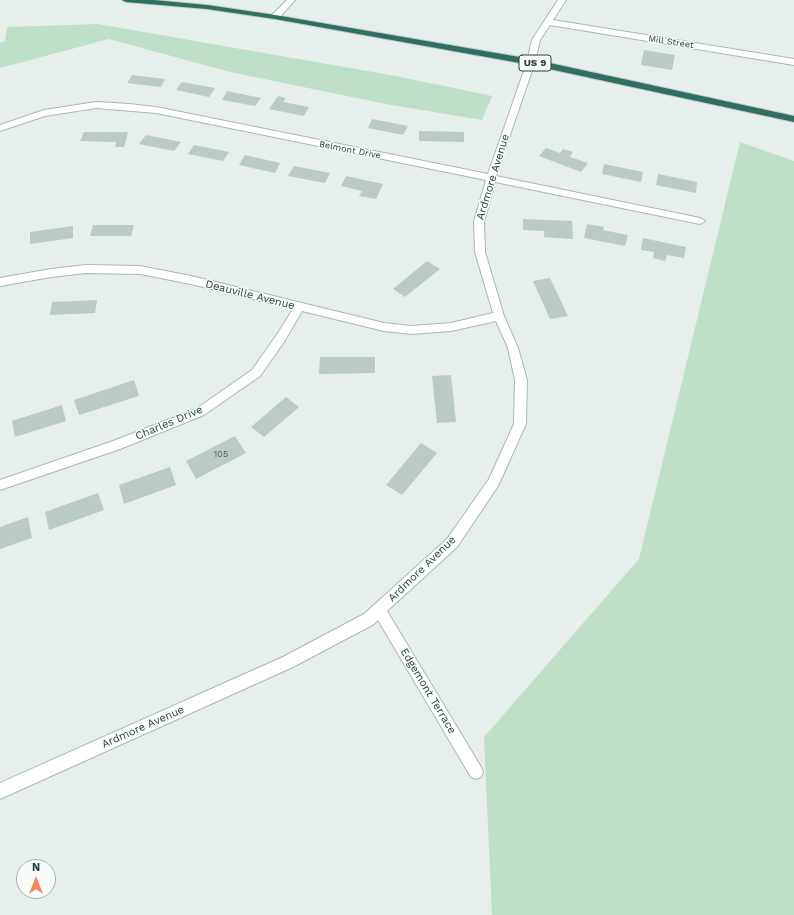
<!DOCTYPE html>
<html>
<head>
<meta charset="utf-8">
<style>
	body { margin:0 }
	#map { position:relative; width:794px; height:915px; overflow:hidden; background:#e6efeb; font-family:"Work Sans",sans-serif }
	canvas { display:block }
	.north { position:absolute; left:16px; top:859px; width:40px; height:40px; box-sizing:border-box; background:#f7fbf9; border:1px solid #a3b1ad; border-radius:50%; rotate:0deg; font-size:11px; font-weight:700; line-height:16px; text-align:center; color:#24423a }
	.north::after { content:''; display:block; margin:auto; width:14px; height:18px; background:#f4845f; clip-path:polygon(50% 0,100% 100%,50% 72%,0 100%) }
</style>
</head>
<body>
<div id="map">
<canvas width="794" height="915"></canvas>
<div class="north">N</div>
</div>
<script>
const c = document.querySelector('canvas').getContext('2d');
c.lineJoin = 'round';
function paint(path, color) { c.fillStyle = color; c.fill(path, 'evenodd'); }
const toPath = rows => new Path2D(rows.map(r => 'M' + r).join(''));
function stroke(path, color, width, dash) { c.strokeStyle = color; c.lineWidth = width; c.lineCap = dash ? 'butt' : 'round'; c.setLineDash(dash || []); c.stroke(path); }
function write(font, color, halo, rows, align = 'center') {
  c.font = font + ' "Work Sans",sans-serif'; c.lineWidth = 3; c.setLineDash([]); c.textBaseline = 'middle'; c.strokeStyle = halo; c.fillStyle = color; for (const [text, x, y, turn = 0] of rows) {
    c.save(); c.translate(x, y); c.rotate((+turn || 0) * Math.PI / 180); c.textAlign = isNaN(turn) ? turn : align; if (halo) c.strokeText(text, 0, 0); c.fillText(text, 0, 0); c.restore();
  }
}
paint(toPath([
	[98,24,396,76,492,96,482,120,386,104,230,72,109,39,0,68,0,43,5,41,7,27],
	[740,142,794,161,794,915,492,915,484,737,639,559]
]), '#bfe0c8');
paint(toPath([
	[644,50,675,55,672,70,641,65],
	[132,75,165,79,161,87,127,83],
	[182,82,215,88,209,97,176,90],
	[227,91,261,98,255,106,222,100],
	[278,96,286,98,283,102,309,107,304,116,269,109],
	[372,119,408,126,403,135,368,128],
	[419,131,464,132,464,142,419,141],
	[84,132,128,132,124,147,115,147,116,142,80,141],
	[146,135,181,142,174,151,139,144],
	[194,145,229,152,223,161,188,154],
	[546,148,560,153,563,149,573,152,570,157,588,163,581,172,539,156],
	[245,155,280,163,275,173,239,165],
	[604,164,643,172,641,182,602,174],
	[294,166,330,173,325,183,288,176],
	[658,174,697,182,696,193,656,185],
	[346,176,383,184,376,199,359,196,362,191,341,186],
	[523,219,572,221,573,239,544,237,544,231,523,230],
	[587,224,604,227,603,230,628,235,625,246,584,238],
	[93,225,134,225,131,236,90,236],
	[73,226,73,238,30,244,30,232],
	[643,238,686,247,684,258,667,255,665,261,653,258,654,252,641,250],
	[427,261,440,269,405,297,393,289],
	[550,278,568,316,550,319,533,281],
	[97,300,95,313,50,315,52,302],
	[320,357,375,357,375,373,319,374],
	[451,375,456,422,437,423,432,376],
	[134,380,139,396,79,415,74,400],
	[286,397,299,407,264,437,251,427],
	[62,405,66,421,15,437,12,421],
	[235,436,246,453,196,479,186,461],
	[421,443,437,453,402,495,386,485],
	[170,467,176,485,124,504,119,485],
	[98,493,104,510,49,530,45,512],
	[28,517,32,538,0,549,0,527]
]), '#bbcac4');
const street = toPath([
	[287,0,295,0,278,19,272,19,272,15,287,0],
	[531,59,535,62,496,176,700,218,705,221,700,224,495,182,484,222,485,252,504,316,518,348,527,380,526,424,498,486,457,547,387,611,481,767,483,772,481,777,476,779,471,777,378,620,374,624,293,667,0,799,0,783,283,657,364,614,447,539,489,479,514,424,515,380,508,348,496,321,451,331,411,334,384,331,302,311,284,342,260,376,204,415,120,449,0,490,0,480,113,441,196,409,252,370,276,336,293,309,191,284,140,274,86,273,51,277,0,286,0,278,51,269,86,265,140,266,191,276,384,323,411,326,451,323,493,313,475,252,474,222,486,180,156,113,96,108,45,116,0,131,0,125,44,110,96,102,129,104,156,107,488,174,527,62,531,59]
]);
const secondary = toPath([
	[558,0,566,0,553,20,794,59,794,65,550,25,540,40,535,62,534,64,528,64,527,62,532,40,558,0]
]);
const highway = toPath([
	[122,0,153,0,207,5,275,15,531,59,794,116,794,122,531,65,275,19,207,9,126,2,122,0]
]);
stroke(street, '#a8b8b2', 2);
stroke(secondary, '#a4bbb3', 2);
stroke(highway, '#c2cac8', 2);
paint(street, '#fff');
paint(secondary, '#fff');
paint(highway, '#2f6f62');
write('9px', '#24423a', '#f7fbf9', [
	["Mill Street",671,42,9],
	["Belmont Drive",350,150,11]
]);
write('9px', '#4a645c', null, [
	["105",221,454]
]);
for (const [x, y, w] of [
	[535,63,32]
]) { const box = new Path2D(); box.roundRect(x - w / 2, y - 8, w, 16, 3); c.fillStyle = '#f7fbf9'; c.fill(box); stroke(box, '#24423a', 1); }
write('bold 10px', '#24423a', null, [
	["US 9",535,63]
]);
write('11px', '#24423a', '#f7fbf9', [
	["Ardmore Avenue",493,177,-73],
	["Deauville Avenue",250,295,14],
	["Charles Drive",169,423,-23],
	["Ardmore Avenue",422,569,-44],
	["Edgemont Terrace",428,691,59],
	["Ardmore Avenue",143,727,-24]
]);
</script>
</body>
</html>
